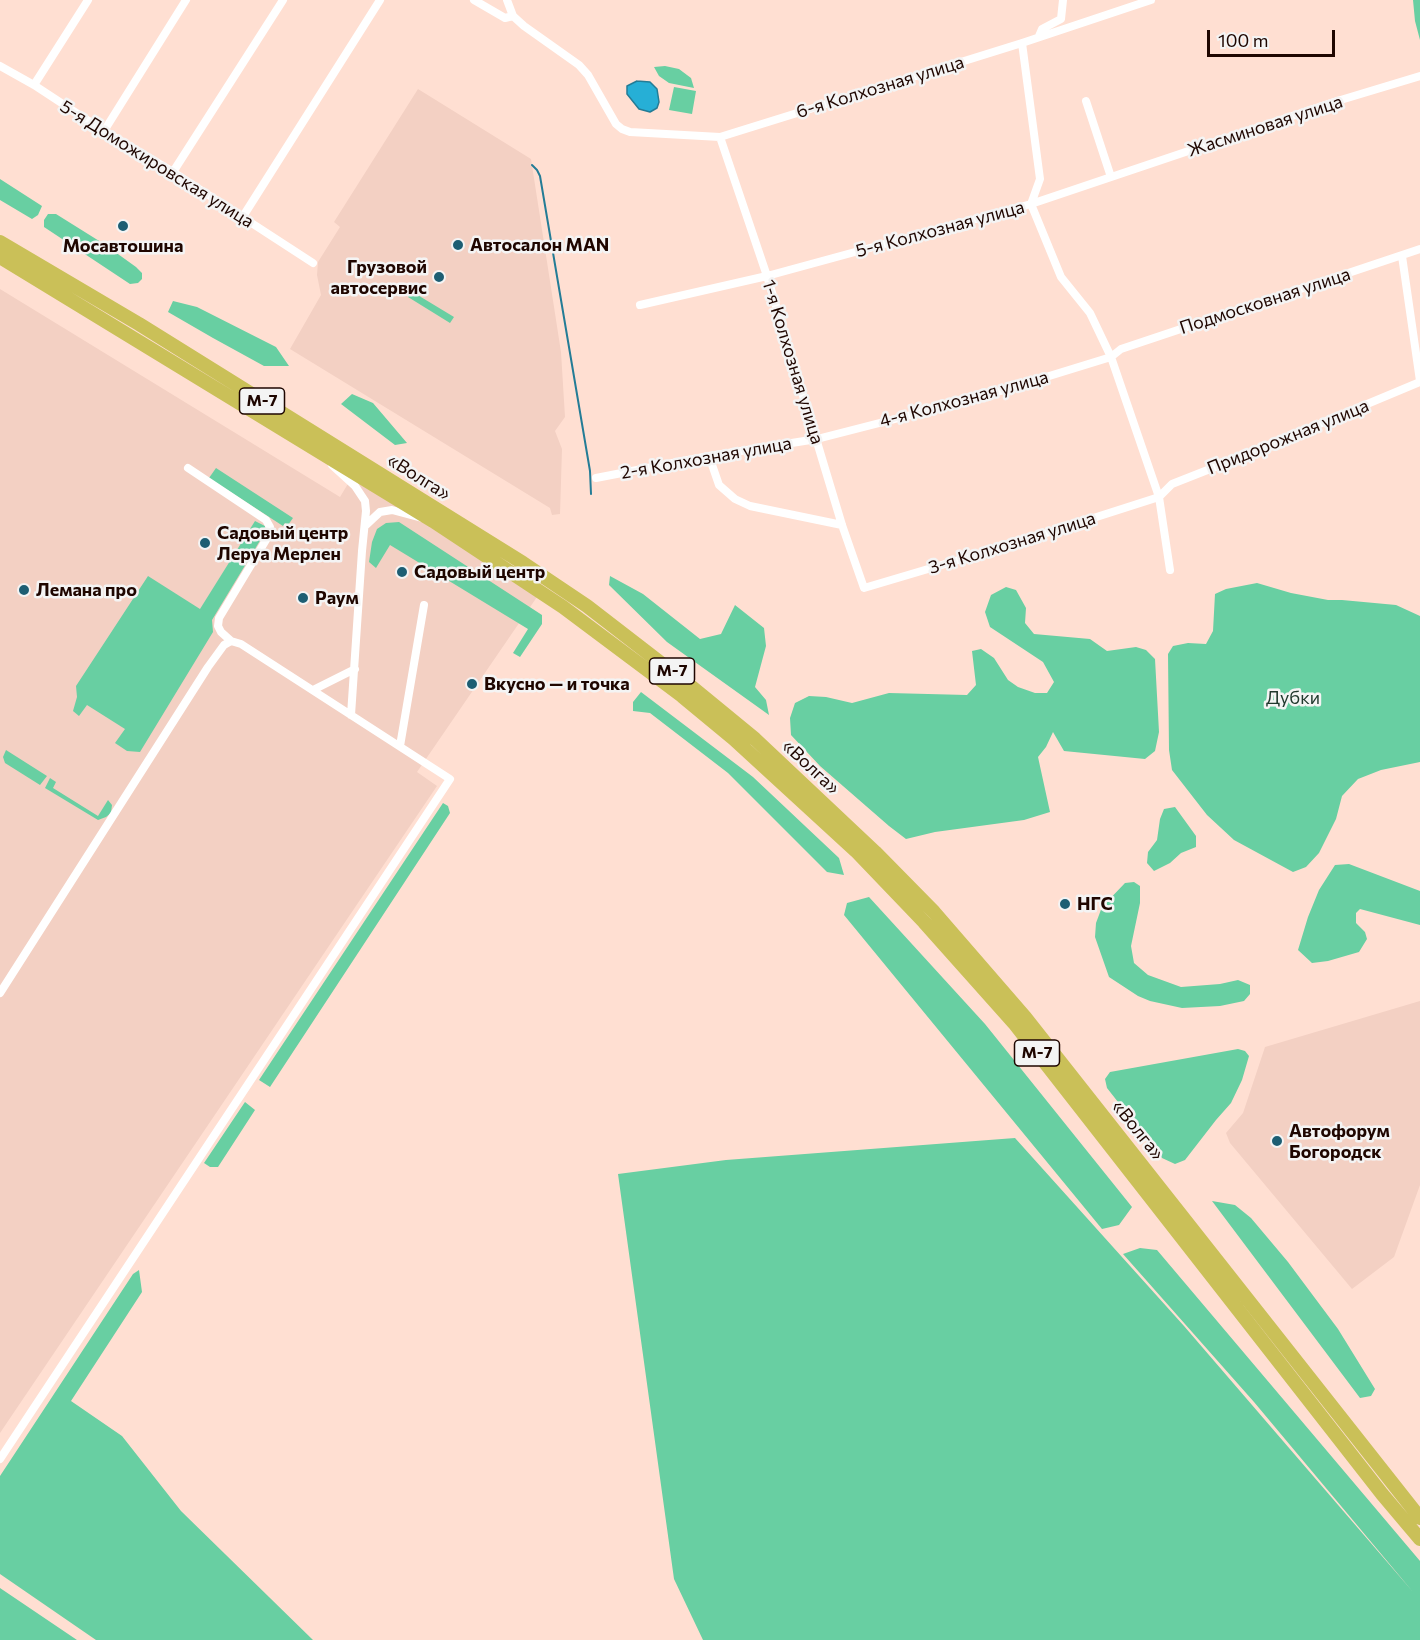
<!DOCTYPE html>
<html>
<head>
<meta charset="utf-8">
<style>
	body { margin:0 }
	#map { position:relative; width:1420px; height:1640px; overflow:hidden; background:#ffdfd2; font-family:Commissioner,sans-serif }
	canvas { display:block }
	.scale { position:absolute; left:1207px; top:30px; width:128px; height:27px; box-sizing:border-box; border:3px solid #1f0600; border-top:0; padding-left:8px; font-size:18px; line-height:21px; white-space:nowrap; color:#1f0600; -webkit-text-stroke:4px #f4f4f4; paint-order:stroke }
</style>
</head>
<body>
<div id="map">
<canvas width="1420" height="1640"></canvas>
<div class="scale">100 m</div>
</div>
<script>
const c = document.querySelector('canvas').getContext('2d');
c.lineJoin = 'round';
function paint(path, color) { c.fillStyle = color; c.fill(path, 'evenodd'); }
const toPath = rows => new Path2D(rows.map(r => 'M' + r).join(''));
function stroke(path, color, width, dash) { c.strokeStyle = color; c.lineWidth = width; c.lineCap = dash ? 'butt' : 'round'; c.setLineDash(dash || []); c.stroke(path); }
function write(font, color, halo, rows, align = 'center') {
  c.font = font + ' Commissioner,sans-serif'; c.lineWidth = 5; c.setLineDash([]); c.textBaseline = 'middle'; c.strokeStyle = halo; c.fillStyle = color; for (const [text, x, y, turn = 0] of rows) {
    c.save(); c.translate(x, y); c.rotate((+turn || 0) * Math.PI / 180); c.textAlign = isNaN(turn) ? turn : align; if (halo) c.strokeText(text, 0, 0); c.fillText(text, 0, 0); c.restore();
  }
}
paint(toPath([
	[418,89,531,159,561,352,565,417,555,431,562,449,560,514,552,515,550,508,290,349,321,295,317,275,318,262,340,227,334,222],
	[0,289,340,497,352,477,539,594,417,772,437,786,0,1433],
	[1420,1001,1420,1185,1394,1257,1352,1289,1230,1143,1226,1133,1243,1113,1265,1047]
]), '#f3d0c3');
paint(toPath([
	[1413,0,1420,0,1420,40,1415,21],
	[665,66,679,69,691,78,694,88,669,83,659,76,654,67],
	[674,87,696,91,692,114,669,110],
	[0,179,42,206,38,215,32,219,0,200],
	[48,214,56,214,104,244,136,267,142,273,142,279,138,283,130,284,44,227,44,220],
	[411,291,454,317,450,323,408,297],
	[173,301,197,307,276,347,289,366,264,366,213,338,168,312],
	[352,394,373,403,407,443,395,445,341,404],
	[216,468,293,518,288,525,285,523,283,526,209,478],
	[255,521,265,526,264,534,212,620,213,632,140,752,127,751,115,743,125,729,87,705,79,716,73,711,77,697,76,686,148,576,200,609],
	[399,522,542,615,542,624,520,657,513,653,528,629,390,545,376,568,369,562,372,542,377,529,386,523],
	[610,576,643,594,700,639,721,634,735,605,764,628,766,646,755,687,766,700,769,715,667,642,609,585],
	[1257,583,1291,593,1328,600,1342,600,1396,605,1420,616,1420,762,1381,770,1358,779,1342,796,1336,819,1319,853,1306,867,1293,872,1234,840,1207,815,1172,770,1169,750,1168,654,1173,646,1188,643,1206,644,1213,631,1215,594,1226,589],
	[1006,587,1016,590,1026,608,1025,623,1034,634,1090,639,1107,651,1136,647,1146,650,1155,659,1159,732,1155,751,1145,759,1064,751,1053,732,1046,747,1038,757,1050,812,1024,820,935,832,906,839,889,826,820,766,791,735,790,718,795,703,809,696,826,697,852,703,889,693,967,695,976,685,972,651,981,649,994,658,1008,680,1018,687,1035,693,1047,693,1054,682,1043,662,990,627,985,612,991,595],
	[641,692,753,777,839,858,844,875,827,872,728,773,650,713,633,711,633,702],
	[6,750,47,776,40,785,5,763,3,757],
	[50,778,56,782,53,788,98,816,108,800,112,805,111,813,106,817,98,820,45,788],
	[443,803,448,806,450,813,270,1087,259,1080],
	[1175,807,1196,836,1196,847,1181,853,1170,863,1154,871,1147,863,1148,852,1157,840,1160,819,1164,809],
	[1349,864,1420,891,1420,925,1360,909,1356,913,1356,923,1365,932,1367,939,1359,952,1328,961,1312,963,1298,950,1308,917,1319,890,1335,865],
	[1134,882,1140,886,1140,903,1131,946,1134,963,1148,975,1181,987,1220,984,1238,980,1250,985,1250,994,1244,1001,1220,1006,1182,1008,1150,1001,1138,996,1109,977,1095,937,1096,923,1102,907,1125,883],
	[869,897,985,1024,1132,1207,1119,1225,1102,1229,844,915,847,903],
	[1238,1049,1245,1051,1249,1056,1242,1080,1231,1103,1216,1120,1185,1160,1175,1164,1162,1158,1107,1088,1105,1079,1110,1072],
	[245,1102,255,1110,218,1167,210,1167,204,1163],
	[1015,1138,1184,1326,1413,1592,1254,1402,1123,1254,1140,1248,1157,1250,1420,1561,1420,1640,703,1640,674,1579,618,1174,726,1160],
	[1212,1201,1235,1205,1251,1218,1288,1262,1338,1329,1375,1389,1371,1396,1360,1398],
	[139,1270,142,1292,71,1401,122,1436,181,1511,313,1640,96,1640,0,1574,0,1476,133,1274],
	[0,1588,77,1640,0,1640]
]), '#68cfa2');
const water = toPath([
	[637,81,650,82,657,89,659,102,657,108,650,112,639,109,627,94,627,86,637,81]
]);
paint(water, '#26afd6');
stroke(water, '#247c96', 1.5);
stroke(toPath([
	[532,165,537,170,540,176,590,471,591,494]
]), '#247c96', 2);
stroke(toPath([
	[474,0,505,18,513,16],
	[507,0,513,16,524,26,579,65,588,75,616,124,622,129,630,132,720,137,1022,43,1151,0],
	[1039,36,1042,29,1061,19,1063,0],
	[1022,43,1040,179,1031,204,1061,277,1090,313,1111,357,1159,497,1170,570],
	[0,66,34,85,104,131,173,172,313,263],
	[34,85,88,0],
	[1086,101,1111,177],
	[104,131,186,0],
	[720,137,767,276,842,525,864,588,1009,545,1159,497,1172,484,1238,458,1420,382],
	[173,172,283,0],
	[242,218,380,0],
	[1402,256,1420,381],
	[640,305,767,276,1031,204,1334,102,1420,76],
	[709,456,719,485,735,499,750,506,842,525],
	[332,465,355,486,365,501,366,511,362,551,351,715],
	[188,468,266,520,270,527,269,535,219,618,218,626,221,632,231,641],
	[596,478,709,456,817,439,981,397,1111,357,1121,349,1420,249],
	[366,525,380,512,392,510,422,518],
	[313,690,355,669],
	[400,746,424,605],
	[0,993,208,667,224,645,231,641,241,644,450,779,0,1459]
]), '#fff', 8);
stroke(toPath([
	[0,242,139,324,523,563,587,606,688,684,755,739,875,852,934,912,1025,1017,1420,1518],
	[0,257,433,521,563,607,682,696,734,739,856,851,924,922,1014,1023,1382,1494,1420,1539]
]), '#cac058', 14);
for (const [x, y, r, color] of [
	[123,226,6,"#1d5e73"],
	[458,245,6,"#1d5e73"],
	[439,277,6,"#1d5e73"],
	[205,543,6,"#1d5e73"],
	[402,572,6,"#1d5e73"],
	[24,590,6,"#1d5e73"],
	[303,598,6,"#1d5e73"],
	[472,684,6,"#1d5e73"],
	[1065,904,6,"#1d5e73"],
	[1277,1141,6,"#1d5e73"]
]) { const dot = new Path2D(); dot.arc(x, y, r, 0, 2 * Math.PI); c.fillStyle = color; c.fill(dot); stroke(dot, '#f4f4f4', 2); }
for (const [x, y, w] of [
	[262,401,45],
	[672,671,45],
	[1037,1053,45]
]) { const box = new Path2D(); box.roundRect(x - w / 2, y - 13, w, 26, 4.5); c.fillStyle = '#f4f4f4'; c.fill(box); stroke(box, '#1f0600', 1.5); }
write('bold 16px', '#1f0600', null, [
	["М-7",262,401],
	["М-7",672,671],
	["М-7",1037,1053]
]);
write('18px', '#1f0600', '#f4f4f4', [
	["6-я Колхозная улица",880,87,-17],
	["Жасминовая улица",1265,126,-18],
	["5-я Доможировская улица",157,164,32],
	["5-я Колхозная улица",940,229,-15],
	["Подмосковная улица",1265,301,-18],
	["1-я Колхозная улица",793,362,73],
	["4-я Колхозная улица",964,399,-15],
	["Придорожная улица",1288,437,-22],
	["2-я Колхозная улица",706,458,-10],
	["«Волга»",419,477,32],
	["3-я Колхозная улица",1012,543,-17],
	["«Волга»",811,767,43],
	["«Волга»",1138,1130,51]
]);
write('bold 18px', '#1f0600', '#f4f4f4', [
	["Автосалон MAN",470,245],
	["Мосавтошина",123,246,"center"],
	["Грузовой",427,267,"right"],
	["автосервис",427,288,"right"],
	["Садовый центр",217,533],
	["Леруа Мерлен",217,554],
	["Садовый центр",414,572],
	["Лемана про",36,590],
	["Раум",315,598],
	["Вкусно — и точка",484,684],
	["НГС",1077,904],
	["Автофорум",1289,1131],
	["Богородск",1289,1152]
], 'left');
write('18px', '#21392e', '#f4f4f4', [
	["Дубки",1293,698]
]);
</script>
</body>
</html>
